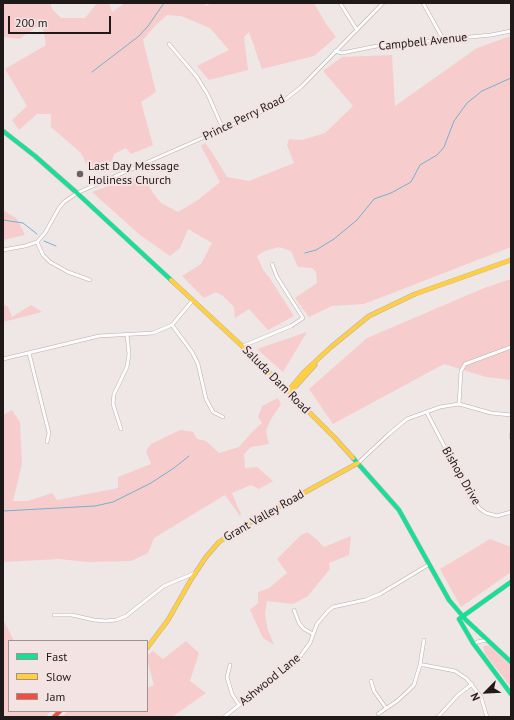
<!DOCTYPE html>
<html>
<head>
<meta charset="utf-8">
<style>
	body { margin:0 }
	#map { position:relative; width:514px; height:720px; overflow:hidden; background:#efe6e6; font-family:"PT Sans",sans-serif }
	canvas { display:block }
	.frame { position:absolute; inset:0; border:4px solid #1f1919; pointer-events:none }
	.legend { position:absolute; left:8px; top:640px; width:140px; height:72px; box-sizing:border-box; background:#f3e3e2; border:1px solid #9e9292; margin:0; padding:5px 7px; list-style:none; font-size:12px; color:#1f1919 }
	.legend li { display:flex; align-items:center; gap:8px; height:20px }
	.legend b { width:20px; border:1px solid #9e9292 }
	.north { position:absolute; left:466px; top:672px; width:40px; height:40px; -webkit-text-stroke:3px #f3e3e2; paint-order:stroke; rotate:246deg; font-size:11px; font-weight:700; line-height:16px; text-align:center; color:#1f1919 }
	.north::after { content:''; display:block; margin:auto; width:14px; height:18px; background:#1f1919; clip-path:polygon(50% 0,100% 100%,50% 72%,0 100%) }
	.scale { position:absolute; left:8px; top:16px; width:103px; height:18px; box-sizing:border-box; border:2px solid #1f1919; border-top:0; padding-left:5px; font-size:12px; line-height:14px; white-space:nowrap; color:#1f1919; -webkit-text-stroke:3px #f3e3e2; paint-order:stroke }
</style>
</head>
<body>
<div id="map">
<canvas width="514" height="720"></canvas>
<div class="frame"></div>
<ul class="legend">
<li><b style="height:5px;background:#16e098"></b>Fast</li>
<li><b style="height:5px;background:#ffcf43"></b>Slow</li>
<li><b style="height:5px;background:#f24e42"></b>Jam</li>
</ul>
<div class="north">N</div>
<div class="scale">200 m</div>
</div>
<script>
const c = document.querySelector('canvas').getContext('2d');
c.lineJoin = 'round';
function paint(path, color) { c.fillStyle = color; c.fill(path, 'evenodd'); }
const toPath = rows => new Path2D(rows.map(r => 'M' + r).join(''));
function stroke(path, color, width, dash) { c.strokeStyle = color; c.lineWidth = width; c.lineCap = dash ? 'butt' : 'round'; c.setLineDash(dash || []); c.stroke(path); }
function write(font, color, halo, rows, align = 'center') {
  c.font = font + ' "PT Sans",sans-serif'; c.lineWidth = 4; c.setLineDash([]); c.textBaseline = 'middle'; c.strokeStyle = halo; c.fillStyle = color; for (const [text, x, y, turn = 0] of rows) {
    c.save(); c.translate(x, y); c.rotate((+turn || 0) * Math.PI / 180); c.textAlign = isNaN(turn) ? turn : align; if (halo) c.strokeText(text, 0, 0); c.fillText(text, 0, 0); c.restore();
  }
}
paint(toPath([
	[3,3,50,3,52,9,61,18,85,18,97,3,109,3,112,12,125,3,204,3,206,6,212,3,314,3,326,24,336,37,314,56,262,69,249,32,244,37,248,70,209,80,197,66,229,50,210,28,181,16,167,15,153,28,143,40,156,92,141,102,153,145,131,154,126,148,114,154,112,161,90,171,81,153,51,127,51,114,37,114,19,130,12,120,27,106,5,69,46,45,42,23,19,39,3,37],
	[511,36,511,247,364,304,332,306,309,317,295,298,317,283,316,272,312,268,298,267,291,251,279,247,265,251,257,256,263,270,269,277,294,316,268,330,249,309,235,318,234,307,223,296,216,292,204,298,182,276,201,264,212,243,188,229,180,248,170,256,140,235,92,192,142,174,153,193,161,203,178,212,198,200,220,182,201,146,205,143,211,151,227,177,249,181,294,163,287,145,289,139,302,140,325,133,353,106,323,71,342,57,392,55,395,106,477,48],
	[3,210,17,219,25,235,3,240],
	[511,279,511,380,486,377,444,364,333,424,309,389,367,338,484,288],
	[3,304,8,307,12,317,31,305,42,312,3,322],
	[307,332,283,372,257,349],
	[278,398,281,404,271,419,266,431,269,444,251,447,244,454,245,468,257,467,273,481,259,489,251,485,232,493,241,514,240,516,225,495,154,538,148,553,131,561,87,562,59,559,3,562,3,415,12,410,20,422,22,464,13,501,28,501,52,493,57,500,118,488,118,477,151,464,146,451,151,444,180,430,193,432,197,439,206,441,219,453,239,447,253,431,262,423,258,417,262,406],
	[307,532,316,539,324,547,351,536,349,555,329,563,330,569,308,596,293,604,267,601,265,613,267,627,274,645,263,638,250,610,258,603,258,592,269,588,287,573,277,559,301,535],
	[490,539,511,547,511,572,461,607,440,569],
	[3,619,14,641,9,641,9,711,51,711,46,717,3,717],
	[186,641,199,653,190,681,206,693,172,717,61,717,68,711,147,711,147,688,154,685,147,660,147,655,153,651,163,659],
	[489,645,511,666,511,687,485,654,483,646]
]), '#f6cdcc');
stroke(toPath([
	[92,72,139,36,148,26,164,3],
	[3,220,23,223,37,234],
	[44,241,56,246],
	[305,253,316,250,334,239,357,220,374,199,391,193,411,182,420,165,437,155,444,147,454,121,467,103,482,91,511,78],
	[3,511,95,506,113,502,151,483,174,468,189,456]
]), '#77afd2', 1);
const street = toPath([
	[340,3,357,30],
	[423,3,443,39],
	[169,44,197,77,208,95,223,129],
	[335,51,342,53,377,46,491,35,511,31],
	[37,242,43,255,50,262,68,272,90,280],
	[3,250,25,246,37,242,45,233,59,208,64,202,77,193,223,129,282,102,301,87,383,3],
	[172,325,192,352,198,364,206,399,213,412,223,417],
	[243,346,291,326,303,318,277,277,272,264],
	[29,353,49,433,47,442],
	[3,359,99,336,153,333,172,325,193,300],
	[459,404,461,371,465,364,511,347],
	[427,413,461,478,479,508,486,513,497,516,511,512],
	[121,429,113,404,114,394,127,367,129,354,127,335],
	[511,437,511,435],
	[358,463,389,434,407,419,440,407,459,404,491,413,511,415],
	[294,610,299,623,304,629,313,634],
	[54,615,72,615,94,620,106,621,116,620,126,616,164,586,195,573],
	[474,645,477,642,488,640],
	[230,665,227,677,232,694,239,705],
	[420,665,424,640],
	[371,681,374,691,386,708],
	[378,714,397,701,408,691,414,685,420,665,424,665,455,671,467,679,481,697,487,717],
	[224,717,299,658,310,643,317,624,328,611,333,607,365,600,380,594,428,565],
	[438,717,458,695,472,684]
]);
const fast = toPath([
	[3,131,35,156,77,193,171,280],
	[353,458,399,510,449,600,466,620,511,662],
	[511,582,459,619,473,643,511,694]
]);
const slow = toPath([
	[171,280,256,359,335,438,353,458],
	[288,391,304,372,331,347,369,316,415,294,511,260],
	[289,391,296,386,315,365],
	[147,648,168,620,192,578,206,557,219,542,242,527,358,463]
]);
const jam = toPath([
	[54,717,60,711]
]);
stroke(street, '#b7b1b1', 4);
stroke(fast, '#b7b1b1', 5);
stroke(slow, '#b7b1b1', 5);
stroke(jam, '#b7b1b1', 5);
stroke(street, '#fdfbfb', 3);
stroke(fast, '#16e098', 4);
stroke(slow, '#ffcf43', 4);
stroke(jam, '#f24e42', 4);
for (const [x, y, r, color] of [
	[80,174,4,"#686161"]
]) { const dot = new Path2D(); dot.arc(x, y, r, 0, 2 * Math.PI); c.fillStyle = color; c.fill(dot); stroke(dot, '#f3e3e2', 1.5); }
write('12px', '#1f1919', '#f3e3e2', [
	["Campbell Avenue",423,42,-6],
	["Prince Perry Road",244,118,-26],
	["Saluda Dam Road",276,380,45],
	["Bishop Drive",461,476,60],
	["Grant Valley Road",264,516,-30],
	["Ashwood Lane",270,680,-39]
]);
write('12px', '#1f1919', '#f3e3e2', [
	["Last Day Message",88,167],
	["Holiness Church",88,181]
], 'left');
</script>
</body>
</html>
